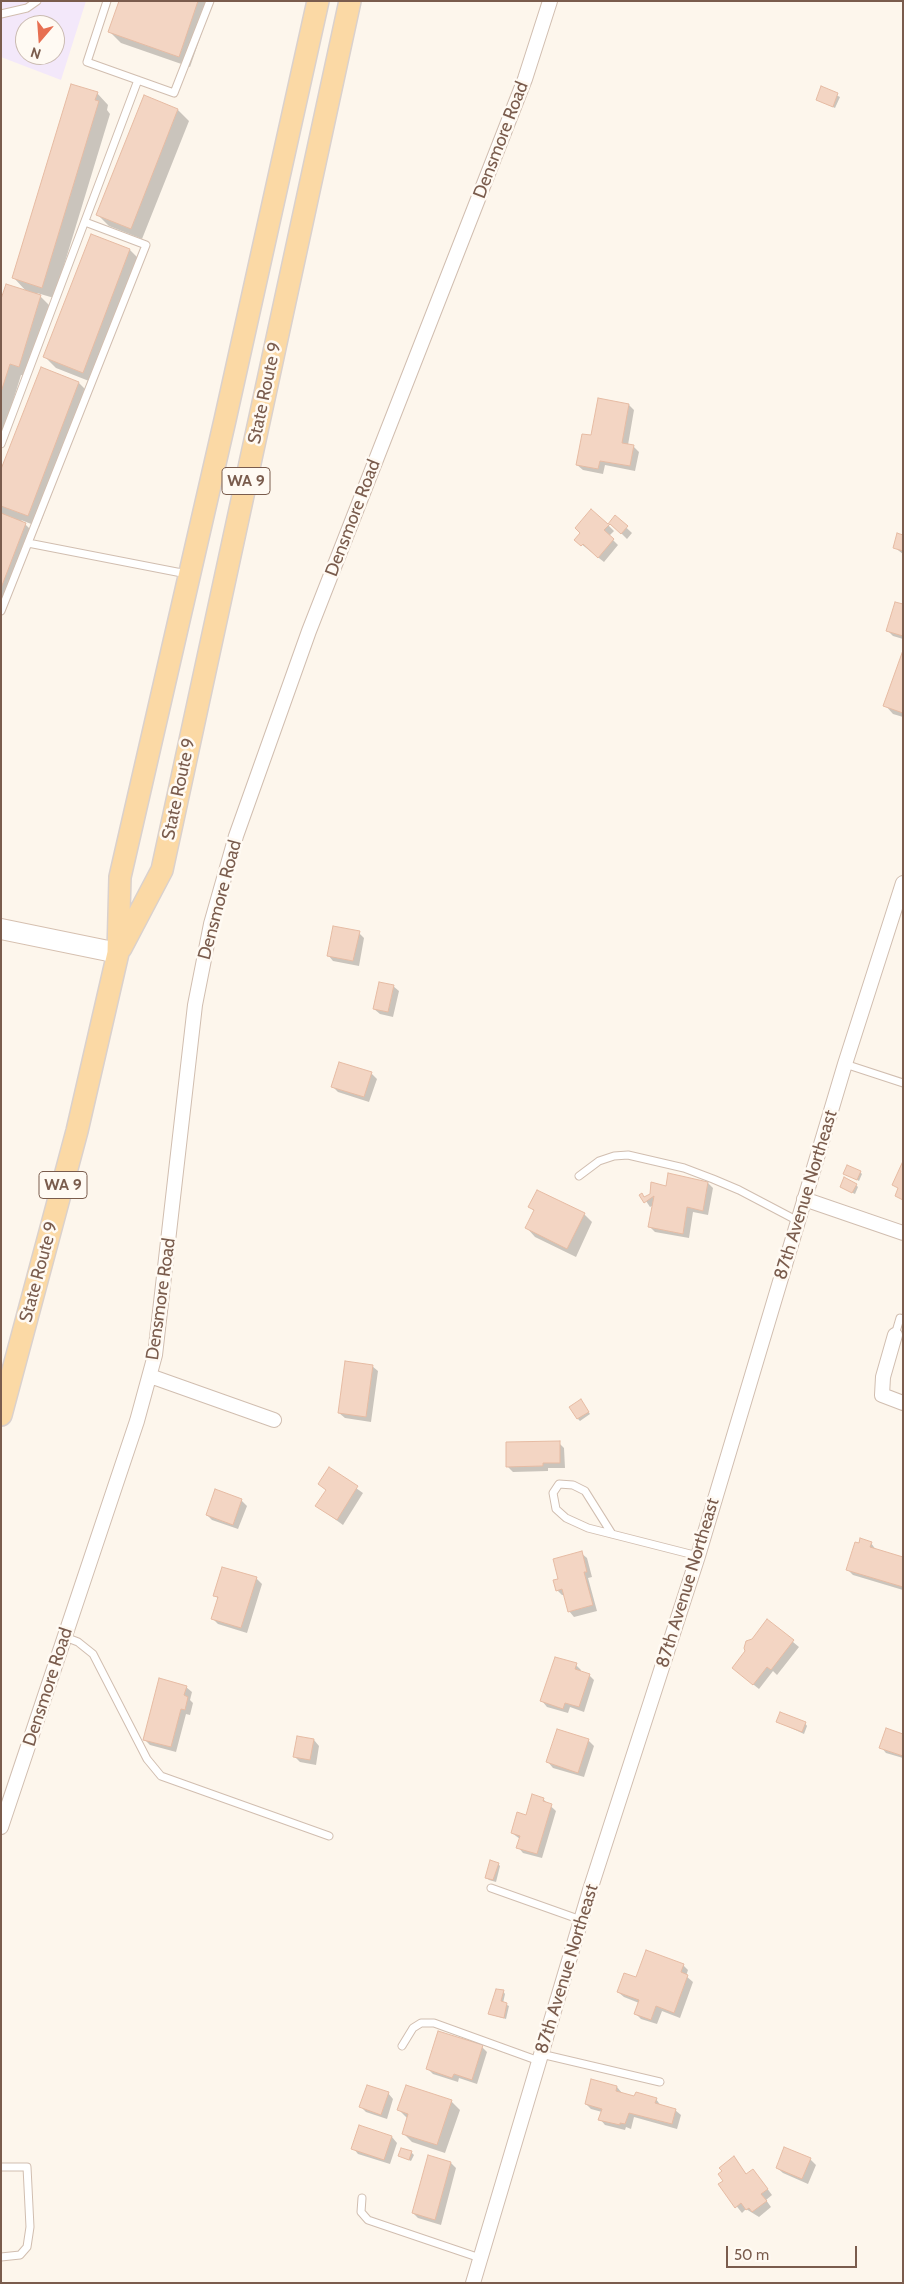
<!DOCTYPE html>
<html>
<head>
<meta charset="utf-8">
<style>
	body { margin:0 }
	#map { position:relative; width:904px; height:2284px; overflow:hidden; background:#fdf6ec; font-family:Cabin,sans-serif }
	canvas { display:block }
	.frame { position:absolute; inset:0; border:2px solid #7a5c4d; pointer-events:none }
	.north { position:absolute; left:15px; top:15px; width:50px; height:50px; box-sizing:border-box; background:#fffaf3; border:1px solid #cabbb1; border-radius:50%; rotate:198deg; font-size:14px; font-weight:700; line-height:20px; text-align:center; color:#7a5c4d }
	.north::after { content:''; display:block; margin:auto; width:18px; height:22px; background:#e76f51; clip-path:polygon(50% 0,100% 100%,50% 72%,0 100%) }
	.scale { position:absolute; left:726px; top:2246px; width:131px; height:22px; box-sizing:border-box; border:2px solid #7a5c4d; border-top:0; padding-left:6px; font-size:15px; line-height:18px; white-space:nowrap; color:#7a5c4d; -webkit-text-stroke:4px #fffaf3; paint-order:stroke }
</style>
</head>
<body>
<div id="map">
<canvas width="904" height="2284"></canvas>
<div class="frame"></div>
<div class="north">N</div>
<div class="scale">50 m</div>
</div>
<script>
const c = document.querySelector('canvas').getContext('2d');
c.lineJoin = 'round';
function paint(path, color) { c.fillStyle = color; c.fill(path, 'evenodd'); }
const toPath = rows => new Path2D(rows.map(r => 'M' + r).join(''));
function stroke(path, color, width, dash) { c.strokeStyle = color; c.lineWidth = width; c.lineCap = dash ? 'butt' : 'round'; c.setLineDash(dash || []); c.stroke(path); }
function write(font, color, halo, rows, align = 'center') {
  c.font = font + ' Cabin,sans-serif'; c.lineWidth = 5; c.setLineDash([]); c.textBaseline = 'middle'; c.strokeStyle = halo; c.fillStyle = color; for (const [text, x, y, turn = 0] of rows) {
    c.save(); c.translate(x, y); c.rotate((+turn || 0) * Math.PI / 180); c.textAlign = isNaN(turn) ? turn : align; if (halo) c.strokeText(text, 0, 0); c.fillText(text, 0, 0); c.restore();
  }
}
paint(toPath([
	[1,1,86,1,61,80,1,57],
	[25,25,55,25,55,55,25,55]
]), '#f3e8fa');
paint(toPath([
	[121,1,213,1,190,67,121,43,110,32],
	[822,88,840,97,835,108,817,100],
	[97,93,108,105,107,110,110,114,54,298,37,293,51,307,30,377,21,375,1,440,1,304,27,292,13,277],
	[178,110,189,121,142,239,109,226,98,215],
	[92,235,130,250,141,261,94,383,56,368,45,357],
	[79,383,90,394,39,527,21,520,34,533,1,618,1,472],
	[629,405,634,410,628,445,633,446,639,452,635,471,605,465,603,474,583,470,577,465,592,437],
	[615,517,632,533,627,539,616,528],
	[608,525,614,531,609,536,618,545,604,562,576,540],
	[903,537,903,554,894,547],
	[903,606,903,639,893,636,887,630],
	[903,656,903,717,893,714,885,705],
	[359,933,364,938,359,966,333,961,328,955],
	[393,986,399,991,393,1017,380,1014,374,1009],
	[371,1073,377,1079,369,1102,338,1092,333,1087],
	[860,1172,862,1174,859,1181,844,1173],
	[708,1183,713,1188,708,1215,693,1212,689,1238,655,1232,650,1227,654,1205,650,1207,642,1195,645,1198,667,1187],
	[856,1185,858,1187,855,1194,841,1187],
	[530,1207,584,1214,592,1222,576,1257,535,1237,527,1228,535,1212],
	[372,1366,378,1371,371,1422,345,1418,339,1413],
	[583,1403,590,1414,580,1421,578,1419],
	[559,1443,564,1448,565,1468,548,1468,548,1471,513,1472,508,1467],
	[329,1469,363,1493,343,1525,317,1506,327,1491,320,1484],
	[241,1500,247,1506,238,1529,212,1520,207,1515],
	[871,1543,876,1550,903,1558,903,1590,853,1575,848,1570,859,1544],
	[581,1553,587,1558,592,1577,588,1578,597,1611,574,1617,569,1611,565,1595,562,1595,557,1590,559,1579],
	[256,1578,262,1584,247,1633,218,1624,213,1619,219,1600,215,1595],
	[768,1621,799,1647,777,1675,773,1671,759,1689,739,1673,752,1640],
	[576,1665,581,1670,581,1672,589,1675,594,1680,584,1712,570,1707,568,1713,547,1707,542,1701],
	[186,1687,192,1692,190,1700,193,1703,190,1715,186,1714,176,1752,150,1745,144,1739],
	[778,1722,805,1723,807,1726,804,1734],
	[903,1735,903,1758,886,1753,881,1747],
	[314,1740,319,1746,316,1765,300,1762,295,1757],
	[588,1740,594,1746,584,1777,553,1768,548,1762],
	[543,1799,556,1811,542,1858,523,1853,518,1847,520,1839,512,1833],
	[498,1864,500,1866,496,1882,489,1880,486,1877],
	[683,1965,688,1970,686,1976,693,1982,680,2018,662,2011,657,2024,641,2019,635,2013,639,2003,624,1997,618,1992,637,1979],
	[503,1991,505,1994,503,2003,509,2006,506,2019,489,2014],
	[482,2047,487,2052,477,2084,459,2078,458,2082,433,2074,428,2069],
	[592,2081,617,2087,622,2093,635,2098,656,2099,661,2106,675,2110,681,2115,677,2129,634,2117,631,2129,626,2127,625,2130,605,2125,600,2119,602,2112,591,2109,586,2104],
	[388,2093,393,2099,387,2119,366,2112,361,2107],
	[451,2101,460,2110,445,2153,412,2142,403,2133,407,2118,399,2110],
	[392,2137,397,2143,390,2164,358,2154,353,2148],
	[411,2152,414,2155,411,2161,399,2156],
	[429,2157,451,2163,456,2168,441,2225,418,2218,413,2213],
	[734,2158,747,2175,758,2176,772,2195,766,2200,771,2207,759,2217,746,2209,742,2213,720,2185,724,2181],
	[810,2159,816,2165,808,2184,783,2173,777,2168]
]), '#0003');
const building = toPath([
	[119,1,198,1,179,57,108,32,119,1],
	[71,84,98,92,95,100,99,101,42,288,12,278,71,84],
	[821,86,838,93,833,107,816,100,821,86],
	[144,95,178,109,131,229,96,215,144,95],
	[91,234,130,249,83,373,43,357,91,234],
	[6,284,41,295,19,367,10,364,1,392,1,299,6,284],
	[41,367,79,382,28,516,1,506,1,469,41,367],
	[598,398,629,404,622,443,634,445,630,466,600,461,598,469,576,465,582,434,591,435,598,398],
	[591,509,608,524,615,515,628,526,621,534,610,524,604,530,614,539,598,558,583,544,581,546,574,540,580,533,575,528,591,509],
	[1,513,26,523,1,588,1,513],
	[897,533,903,535,903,551,893,548,897,533],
	[895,602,903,604,903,636,886,631,895,602],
	[902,653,903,654,903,713,883,706,902,653],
	[333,926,360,931,353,961,327,956,333,926],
	[379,982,394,985,388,1012,373,1009,379,982],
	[339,1062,372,1072,364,1097,331,1087,339,1062],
	[903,1161,903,1200,895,1196,898,1188,892,1185,903,1161],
	[847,1165,861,1171,857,1180,843,1174,847,1165],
	[668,1173,708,1182,703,1211,687,1207,683,1234,648,1227,654,1196,644,1203,639,1195,642,1193,644,1197,650,1194,651,1182,666,1186,668,1173],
	[844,1177,857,1184,852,1193,840,1187,844,1177],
	[537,1190,585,1213,567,1249,525,1228,534,1210,528,1207,537,1190],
	[345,1361,373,1365,366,1417,338,1413,345,1361],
	[581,1399,589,1412,577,1419,569,1407,581,1399],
	[560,1441,560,1463,543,1463,543,1466,506,1467,506,1442,560,1441],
	[329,1467,358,1486,337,1520,315,1506,326,1490,318,1484,329,1467],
	[215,1489,242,1499,233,1525,206,1515,215,1489],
	[860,1538,872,1542,870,1547,903,1557,903,1587,846,1570,855,1542,859,1543,860,1538],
	[582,1551,587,1572,584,1572,593,1605,568,1612,562,1589,556,1591,553,1580,558,1579,553,1559,582,1551],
	[222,1567,257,1577,241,1628,211,1619,218,1597,213,1596,222,1567],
	[767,1619,794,1640,771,1670,767,1667,753,1685,732,1668,745,1651,744,1648,746,1641,752,1639,767,1619],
	[555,1657,577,1663,575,1669,590,1674,579,1707,565,1703,563,1709,540,1701,555,1657],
	[159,1678,187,1686,184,1695,188,1697,185,1710,181,1709,171,1747,143,1740,159,1678],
	[780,1712,806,1722,802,1732,776,1722,780,1712],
	[886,1728,903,1734,903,1756,879,1748,886,1728],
	[557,1729,589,1739,578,1773,546,1762,557,1729],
	[297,1736,314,1739,310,1760,293,1757,297,1736],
	[532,1794,544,1798,543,1801,552,1804,537,1854,516,1848,520,1836,511,1833,517,1812,526,1815,532,1794],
	[490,1860,499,1863,493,1880,485,1878,490,1860],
	[646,1950,684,1964,681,1972,688,1975,674,2013,656,2006,651,2020,634,2014,639,2000,617,1992,624,1973,636,1977,646,1950],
	[496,1989,504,1990,501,2001,507,2003,504,2018,488,2014,496,1989],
	[438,2031,483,2045,472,2080,454,2074,452,2078,426,2069,438,2031],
	[591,2079,617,2086,616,2091,634,2096,636,2092,657,2098,655,2103,676,2109,672,2124,629,2113,625,2124,620,2123,620,2125,598,2120,602,2109,585,2104,591,2079],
	[367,2085,389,2092,381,2115,359,2107,367,2085],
	[406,2085,452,2100,437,2145,402,2134,408,2114,397,2110,406,2085],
	[359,2125,392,2136,384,2160,351,2149,359,2125],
	[784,2147,811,2158,802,2179,776,2168,784,2147],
	[401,2148,412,2151,409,2160,398,2156,401,2148],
	[428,2155,451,2162,435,2220,412,2213,428,2155],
	[734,2156,746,2174,753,2169,768,2189,761,2194,767,2201,752,2212,749,2208,746,2210,741,2203,735,2208,718,2184,723,2181,718,2174,722,2171,719,2168,734,2156]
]);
paint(building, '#f3d5c3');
stroke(building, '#e6bba3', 1);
const lane = toPath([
	[107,1,87,62,174,93,210,1],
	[1,14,27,8,37,1],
	[1,444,138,80],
	[28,543,187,574],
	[1,611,146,245,85,222],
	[845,1064,903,1083],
	[579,1176,599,1161,614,1156,628,1155,684,1168,713,1179,739,1190,798,1221],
	[895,1335,900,1318,903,1319],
	[612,1534,585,1491,573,1485,559,1484,553,1493,556,1509,566,1518,588,1528,698,1556],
	[65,1637,78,1642,93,1654,147,1759,161,1776,329,1836],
	[491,1888,581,1920],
	[402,2046,413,2028,421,2023,434,2023,539,2061],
	[541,2054,660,2082],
	[1,2167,27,2167,30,2227,27,2247,20,2255,1,2257],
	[362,2198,361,2212,368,2220,480,2258]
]);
const street = toPath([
	[804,1199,903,1233],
	[895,1335,883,1377,882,1395,903,1403],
	[150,1376,274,1420],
	[1,1827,137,1421,155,1355,195,1005,211,924,236,836,309,631,525,79,550,1],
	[473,2283,590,1890,698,1556,845,1064,903,883]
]);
const secondary = toPath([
	[1,929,118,953]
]);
const primary = toPath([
	[121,948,162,870,350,1],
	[1,1415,77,1131,118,953,120,877,225,420,318,1]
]);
stroke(lane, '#d1beb0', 9);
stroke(street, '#d1beb0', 16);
stroke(secondary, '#d6c0b0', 22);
stroke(primary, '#dad1cd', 24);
stroke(lane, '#fff', 7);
stroke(street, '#fff', 14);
stroke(secondary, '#fff', 20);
stroke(primary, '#fbd9a5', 21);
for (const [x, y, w] of [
	[246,481,48],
	[63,1185,48]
]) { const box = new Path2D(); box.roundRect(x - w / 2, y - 13.5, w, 27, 4); c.fillStyle = '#fffaf3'; c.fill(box); stroke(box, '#7a5c4d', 1); }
write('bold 16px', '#7a5c4d', null, [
	["WA 9",246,481],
	["WA 9",63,1185]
]);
write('18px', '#7a5c4d', '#fffaf3', [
	["Densmore Road",501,140,-69],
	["State Route 9",265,393,-78],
	["Densmore Road",353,518,-69],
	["State Route 9",179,789,-78],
	["Densmore Road",220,900,-75],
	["87th Avenue Northeast",806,1195,-73],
	["State Route 9",39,1272,-75],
	["Densmore Road",161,1299,-82],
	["87th Avenue Northeast",688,1583,-73],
	["Densmore Road",48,1687,-72],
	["87th Avenue Northeast",567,1969,-73]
]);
</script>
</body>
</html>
